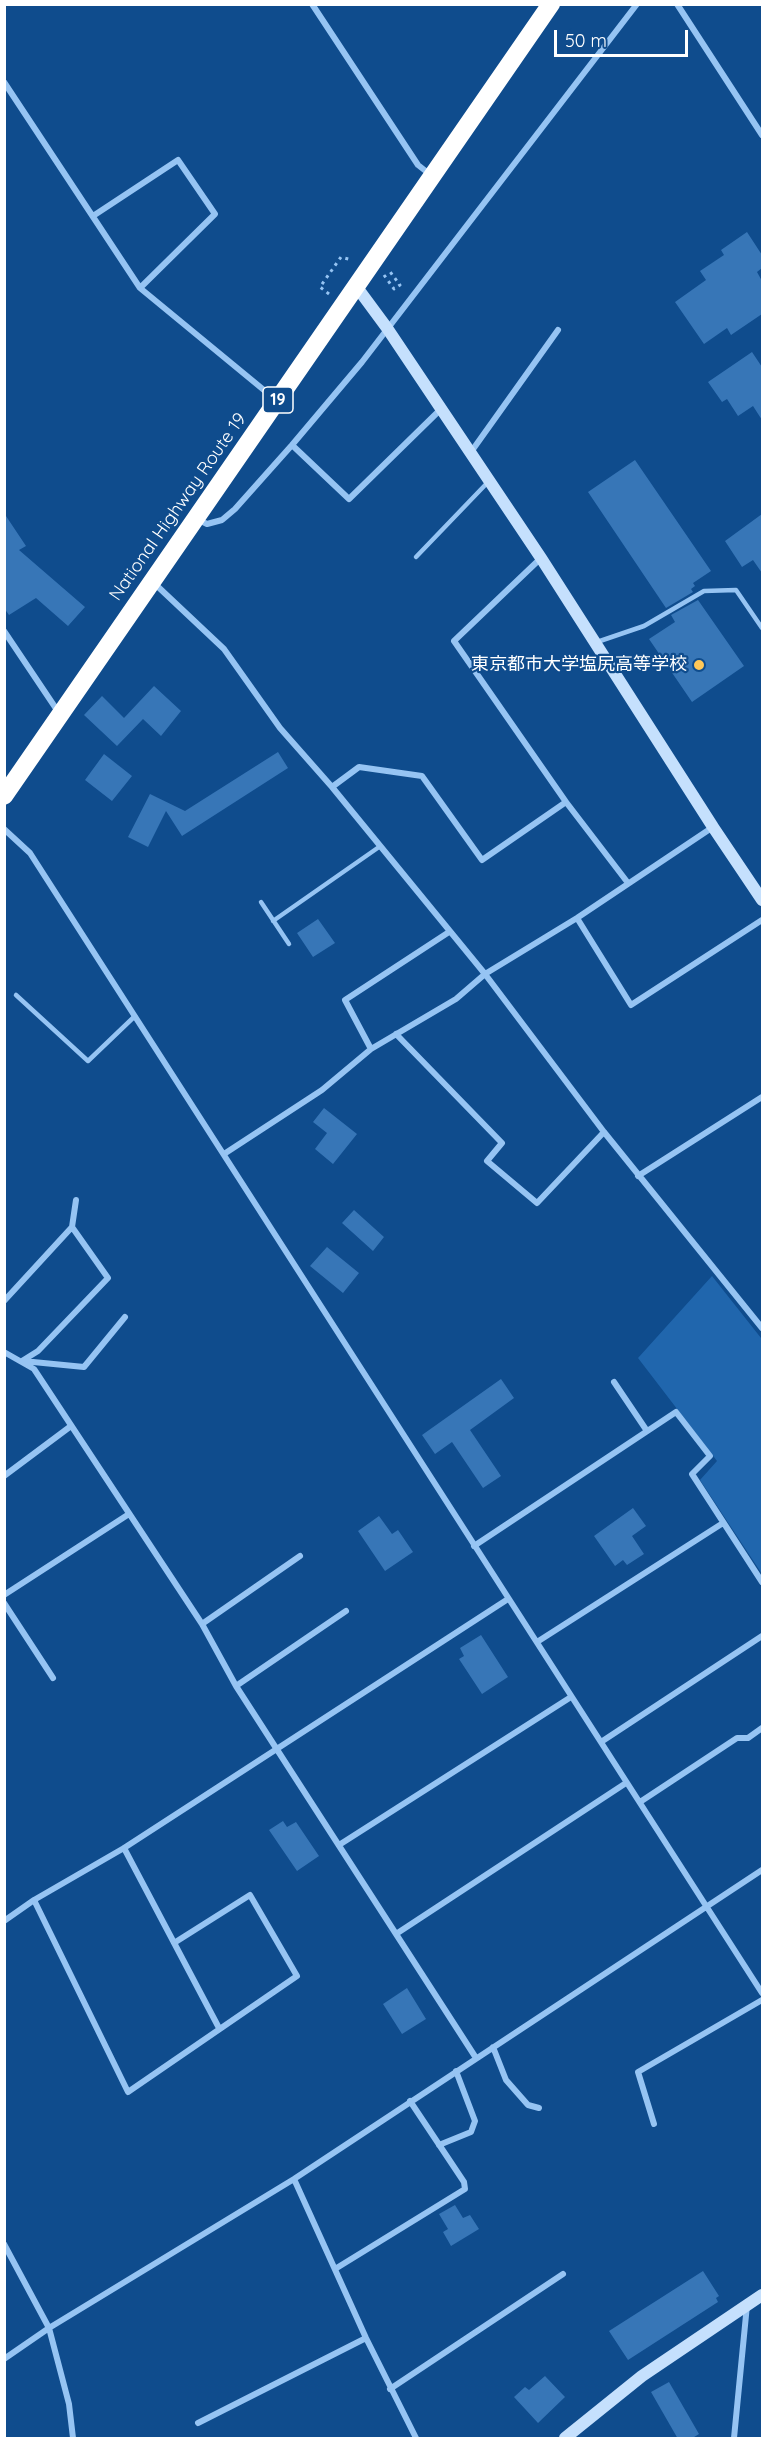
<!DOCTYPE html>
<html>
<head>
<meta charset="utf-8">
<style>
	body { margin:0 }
	#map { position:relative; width:767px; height:2443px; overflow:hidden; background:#0f4c8d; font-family:Quicksand,sans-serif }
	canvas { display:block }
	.frame { position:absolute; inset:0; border:6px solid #fff; pointer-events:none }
	.scale { position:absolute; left:554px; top:30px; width:134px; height:27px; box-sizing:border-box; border:3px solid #fff; border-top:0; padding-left:8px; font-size:18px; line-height:21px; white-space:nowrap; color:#fff; -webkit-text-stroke:4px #0f4c8d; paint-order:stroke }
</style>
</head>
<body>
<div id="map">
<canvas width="767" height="2443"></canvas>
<div class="frame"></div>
<div class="scale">50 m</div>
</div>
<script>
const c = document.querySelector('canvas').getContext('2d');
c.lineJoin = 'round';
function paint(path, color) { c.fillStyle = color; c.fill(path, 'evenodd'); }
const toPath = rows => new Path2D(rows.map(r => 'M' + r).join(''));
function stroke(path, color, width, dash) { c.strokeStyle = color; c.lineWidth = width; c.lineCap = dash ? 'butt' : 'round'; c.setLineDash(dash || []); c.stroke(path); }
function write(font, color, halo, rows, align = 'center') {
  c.font = font + ' Quicksand,"Noto Sans JP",sans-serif'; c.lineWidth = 4.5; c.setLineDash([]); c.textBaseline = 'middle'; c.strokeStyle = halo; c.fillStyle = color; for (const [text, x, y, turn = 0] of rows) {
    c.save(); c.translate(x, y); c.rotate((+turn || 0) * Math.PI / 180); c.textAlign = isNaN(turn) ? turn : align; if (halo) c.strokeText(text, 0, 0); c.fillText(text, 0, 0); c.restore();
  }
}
paint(toPath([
	[712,1276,761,1338,762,1574,700,1480,717,1461,638,1358]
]), '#2066ad');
paint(toPath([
	[747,232,762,255,762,268,757,272,762,281,762,314,731,335,727,328,704,344,675,302,706,280,700,271,724,255,721,250],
	[752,352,762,367,762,420,753,406,738,416,727,399,722,402,708,382],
	[635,460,711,571,693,583,695,586,691,589,693,592,666,608,588,492],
	[4,513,26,546,19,550,85,607,68,626,36,598,9,615,4,608],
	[762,514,762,573,753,560,742,567,725,541],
	[698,600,744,666,692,702,649,639,675,622,671,615],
	[154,686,181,711,161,736,143,719,117,746,84,715,102,696,124,718],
	[278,752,288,768,182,836,166,811,148,847,128,837,150,794,185,811],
	[104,754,132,776,112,801,85,780],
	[318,919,335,943,313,957,297,933],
	[324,1108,357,1134,333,1164,315,1149,327,1133,313,1122],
	[354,1210,384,1237,373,1251,342,1223],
	[327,1247,359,1273,343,1293,310,1266],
	[501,1379,514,1398,470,1430,501,1476,483,1488,452,1442,435,1454,422,1435],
	[633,1508,646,1526,632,1536,644,1554,627,1565,623,1560,615,1566,594,1536],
	[379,1516,392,1534,398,1530,413,1552,385,1571,358,1531],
	[481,1635,508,1677,482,1694,459,1659,464,1656,460,1648],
	[283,1821,287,1827,296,1822,319,1856,297,1871,269,1830],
	[407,1988,426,2019,402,2034,383,2004],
	[455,2205,463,2218,470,2215,479,2229,451,2246,443,2232,448,2229,439,2214],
	[703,2271,719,2296,716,2298,718,2302,628,2360,609,2331],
	[545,2376,565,2397,538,2423,514,2397,525,2387,529,2390],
	[669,2382,699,2434,691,2439,678,2439,651,2392]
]), '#3776b7');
stroke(toPath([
	[384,275,394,289,400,285,388,269],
	[329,294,320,287,341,257,352,260]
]), '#96c4f3', 3, [3, 4.5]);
stroke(toPath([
	[416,557,489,481],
	[597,642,644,626,704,591,736,590,762,628],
	[261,902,289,944],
	[273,921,379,847],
	[16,995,88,1061,135,1016]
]), '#96c4f3', 4.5);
stroke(toPath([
	[312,4,418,165,432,176],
	[677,4,762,135],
	[4,82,140,288,276,400],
	[93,216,178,160,215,214,140,288],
	[292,445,349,499,442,408],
	[471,452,558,330],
	[199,520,207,524,222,520,235,509,292,445,362,362,637,4],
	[541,558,454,641,566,802,628,883],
	[155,584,224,649,280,728,332,787,485,974,604,1132,762,1328],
	[4,631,59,713],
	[332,787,359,767,422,776,482,860,566,802],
	[4,829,30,853,762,1993],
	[577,918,631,1005,762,920],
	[396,1034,502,1143,487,1161,537,1203,604,1132],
	[371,1049,345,1000,449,932],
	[224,1154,322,1090,371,1049,456,999,485,974,577,918,713,827],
	[638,1176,762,1097],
	[72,1227,76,1200],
	[4,1301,72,1227,108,1278,38,1351,22,1361],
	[4,1352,34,1369,202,1624,236,1686,476,2058],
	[23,1361,84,1367,125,1317],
	[614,1382,647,1431],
	[4,1476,71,1426],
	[474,1546,676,1412,710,1456,692,1474,762,1582],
	[4,1595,129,1514],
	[4,1603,53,1678],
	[202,1624,300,1556],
	[537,1642,723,1523],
	[236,1686,346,1611],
	[601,1742,762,1636],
	[640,1802,737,1738,748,1738,762,1728],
	[339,1845,571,1697],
	[124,1848,219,2028],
	[34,1900,128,2092,297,1976,250,1895,174,1943],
	[4,1921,34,1900,124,1848,508,1599],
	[396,1934,626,1783],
	[493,2047,506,2080,528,2105,539,2108],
	[654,2124,638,2072,762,2000],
	[439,2145,471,2132,475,2121,456,2071],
	[294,2179,366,2338,416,2438],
	[4,2244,49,2328,69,2404,73,2438],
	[335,2269,465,2189,464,2182,410,2101],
	[4,2359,49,2328,294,2179,762,1870],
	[390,2389,563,2274],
	[198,2423,366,2338],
	[734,2438,747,2305]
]), '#96c4f3', 6);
stroke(toPath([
	[356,286,387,328,541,558,713,827,762,900],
	[565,2438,642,2376,762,2295]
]), '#c5e0fd', 12);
stroke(toPath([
	[4,796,551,4]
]), '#fff', 18);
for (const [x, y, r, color] of [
	[699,665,6,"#ffc858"]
]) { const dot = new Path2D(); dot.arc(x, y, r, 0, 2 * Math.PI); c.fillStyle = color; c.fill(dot); stroke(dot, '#0f4c8d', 2); }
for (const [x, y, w] of [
	[278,400,30]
]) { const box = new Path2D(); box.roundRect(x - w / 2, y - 13, w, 26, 4.5); c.fillStyle = '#0f4c8d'; c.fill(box); stroke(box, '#fff', 1.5); }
write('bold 16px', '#fff', null, [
	["19",278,400]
]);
write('18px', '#fff', '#0f4c8d', [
	["National Highway Route 19",178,507,-55]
]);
write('18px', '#fff', '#0f4c8d', [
	["東京都市大学塩尻高等学校",687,665]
], 'right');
</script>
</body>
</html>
